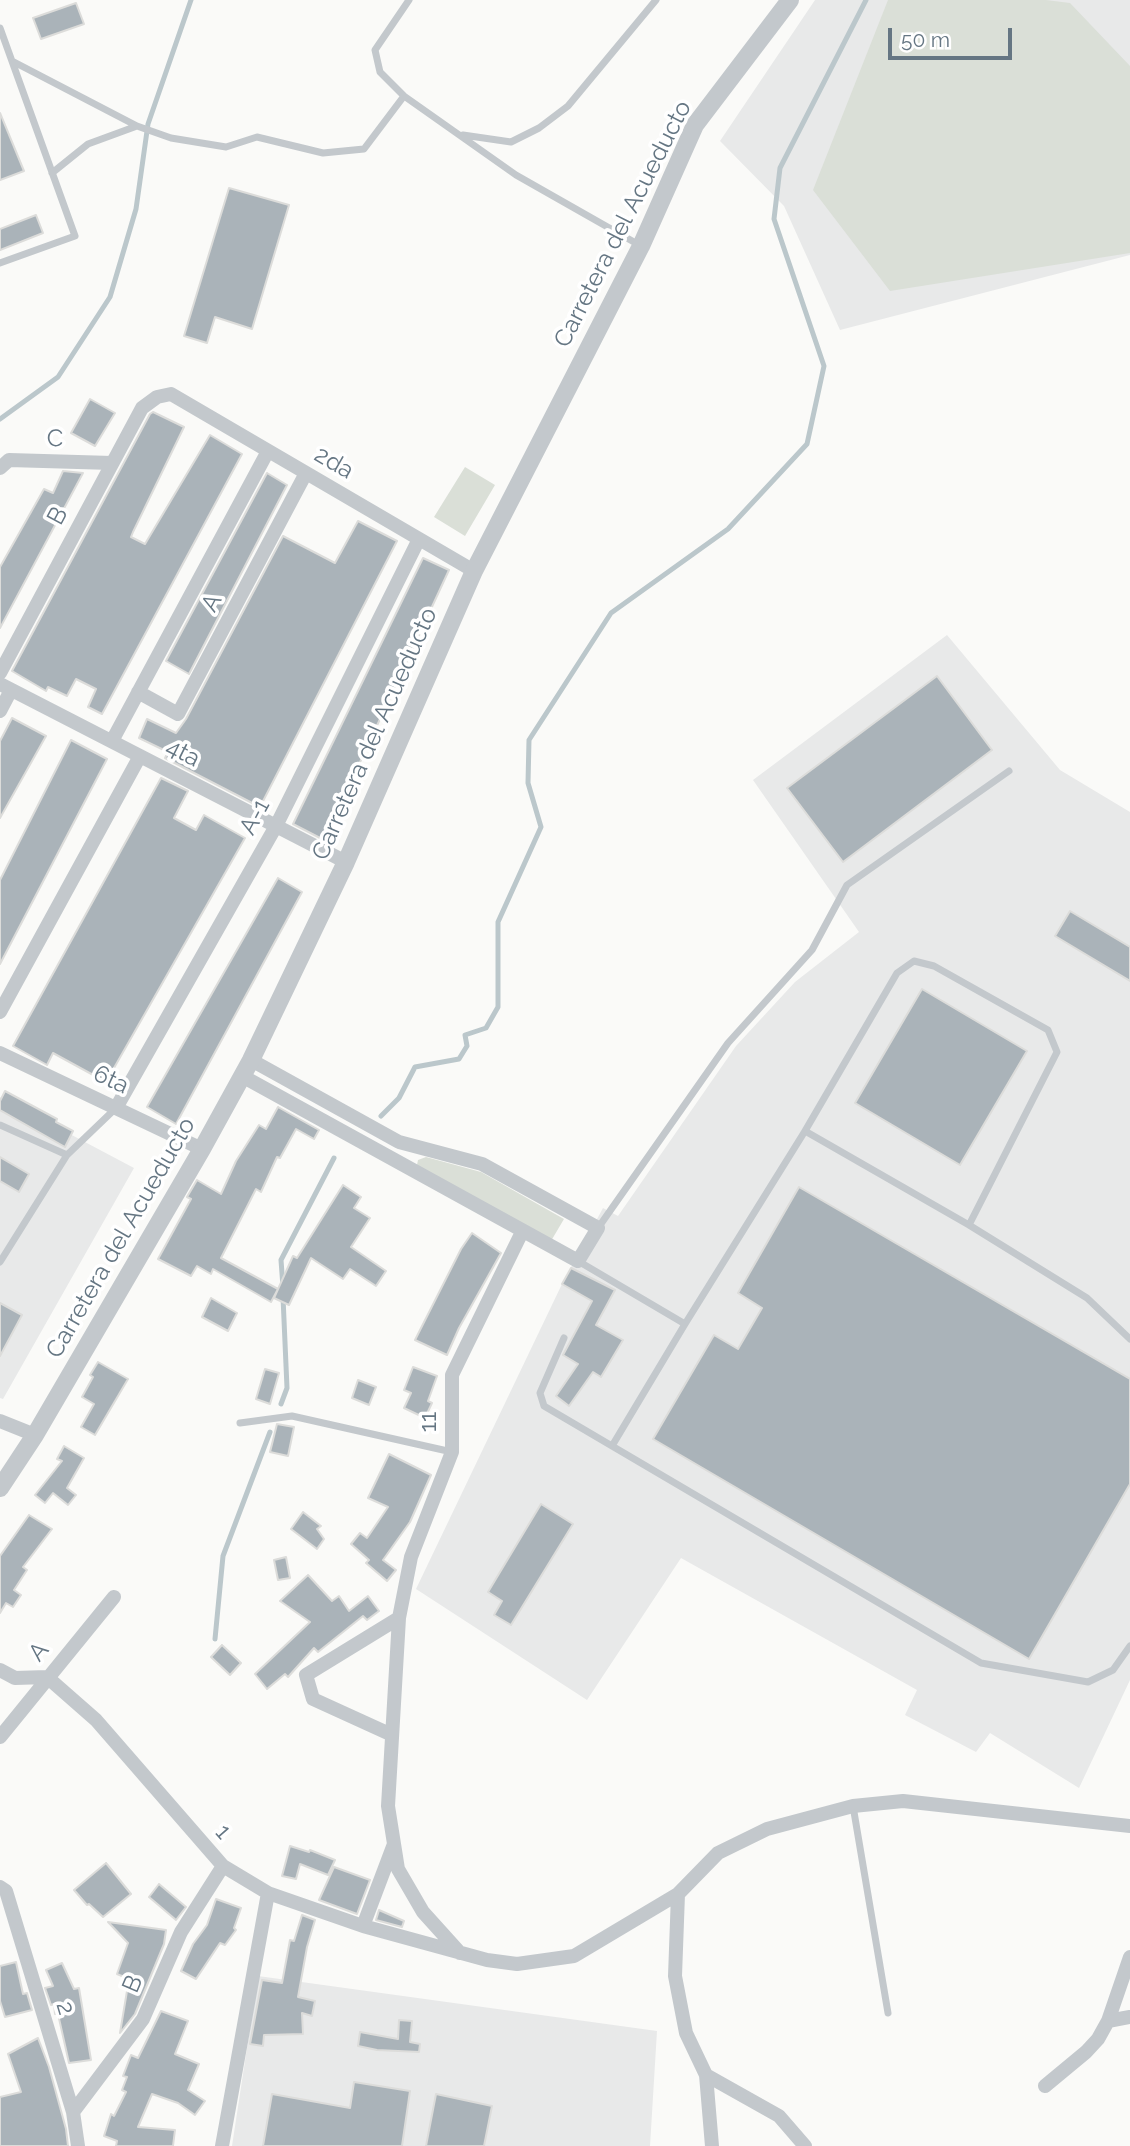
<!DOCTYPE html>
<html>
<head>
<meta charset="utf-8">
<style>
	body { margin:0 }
	#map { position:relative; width:1130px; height:2146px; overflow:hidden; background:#fafaf8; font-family:Raleway,sans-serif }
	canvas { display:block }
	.scale { position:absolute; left:888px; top:28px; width:124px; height:32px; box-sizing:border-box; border:4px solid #657683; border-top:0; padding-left:9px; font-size:21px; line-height:24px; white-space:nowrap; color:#657683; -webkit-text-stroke:5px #fff; paint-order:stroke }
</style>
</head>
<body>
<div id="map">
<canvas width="1130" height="2146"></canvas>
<div class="scale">50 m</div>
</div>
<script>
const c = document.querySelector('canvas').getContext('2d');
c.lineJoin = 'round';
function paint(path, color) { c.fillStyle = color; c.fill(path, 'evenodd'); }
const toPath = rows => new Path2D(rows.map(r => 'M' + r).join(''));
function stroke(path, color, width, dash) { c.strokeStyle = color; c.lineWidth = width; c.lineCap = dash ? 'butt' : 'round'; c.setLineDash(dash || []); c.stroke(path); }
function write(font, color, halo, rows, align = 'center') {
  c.font = font + ' Raleway,sans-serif'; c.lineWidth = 7; c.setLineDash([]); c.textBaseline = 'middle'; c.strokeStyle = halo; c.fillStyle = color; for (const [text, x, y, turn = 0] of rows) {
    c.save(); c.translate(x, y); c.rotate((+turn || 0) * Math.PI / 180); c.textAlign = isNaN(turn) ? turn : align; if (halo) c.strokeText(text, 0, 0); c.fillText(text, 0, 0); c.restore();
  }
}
paint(toPath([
	[815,0,1130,0,1130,255,840,330,784,206,720,141],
	[947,635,1060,770,1130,812,1130,1680,1079,1788,990,1733,976,1752,905,1715,917,1690,681,1558,587,1700,416,1589,562,1284,603,1208,618,1216,736,1046,795,982,859,932,753,780],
	[0,1097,134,1168,3,1399,0,1398],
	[258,1976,657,2031,650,2146,232,2146]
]), '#e8e9e9');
paint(toPath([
	[888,0,1046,0,1070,3,1130,66,1130,253,890,291,813,190],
	[465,467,495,485,465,536,434,517],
	[426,1157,481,1172,564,1219,551,1241,417,1165,418,1160]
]), '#dadfd7');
stroke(toPath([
	[0,419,58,377,110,297,136,209,148,124,191,0],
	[381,1116,399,1098,415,1067,459,1059,467,1046,465,1035,486,1028,498,1007,498,922,541,827,528,783,529,740,611,613,728,529,807,444,824,366,774,219,780,168,866,0],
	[283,1287,281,1260,334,1158],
	[281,1404,287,1388,283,1297],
	[215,1639,223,1556,270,1432]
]), '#bbc7cb', 5);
const building = toPath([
	[76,3,84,24,41,39,33,18,76,3],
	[0,113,24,171,0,180,0,113],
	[229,188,289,205,252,329,215,317,207,343,184,336,229,188],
	[36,215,43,233,0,250,0,229,36,215],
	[90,399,115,413,95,446,71,433,90,399],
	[153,412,184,427,133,532,131,537,145,544,210,435,242,454,102,714,88,707,96,689,76,679,67,696,48,687,46,691,12,671,150,414,153,412],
	[63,471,83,473,0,628,0,567,44,489,53,493,63,471],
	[267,473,287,485,189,674,166,661,267,473],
	[358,521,397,541,260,807,165,758,168,752,139,738,147,719,176,733,186,719,283,536,335,563,358,521],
	[423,558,449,570,324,840,293,824,423,558],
	[937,676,992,750,843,862,787,788,937,676],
	[12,718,46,736,0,818,0,741,12,718],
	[71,740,107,759,0,964,0,880,71,740],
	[161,778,188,791,174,818,196,830,204,815,245,838,106,1082,53,1053,47,1065,13,1046,161,778],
	[278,878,302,892,176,1124,147,1107,278,878],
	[1070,911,1130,947,1130,981,1055,936,1070,911],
	[922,989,1027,1051,960,1165,855,1103,922,989],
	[5,1091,57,1119,56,1122,73,1131,65,1147,0,1110,0,1101,5,1091],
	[278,1107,319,1130,314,1139,296,1129,280,1158,277,1157,261,1192,256,1189,221,1258,278,1289,271,1302,213,1269,211,1274,197,1266,191,1276,158,1259,191,1199,187,1197,197,1180,221,1194,236,1161,259,1125,266,1129,278,1107],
	[0,1157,29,1174,19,1192,0,1181,0,1157],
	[343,1185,361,1197,354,1208,370,1218,351,1247,386,1271,376,1286,350,1269,343,1279,311,1258,289,1305,274,1298,293,1256,297,1258,343,1185],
	[799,1187,1130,1379,1130,1484,1029,1659,653,1439,714,1335,738,1349,762,1308,738,1293,799,1187],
	[472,1233,501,1253,459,1328,447,1355,415,1340,461,1249,472,1233],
	[571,1268,615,1290,596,1325,623,1340,601,1377,593,1372,569,1406,556,1396,578,1364,563,1355,592,1301,562,1284,571,1268],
	[211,1298,237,1313,228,1331,202,1317,211,1298],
	[0,1303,22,1315,0,1356,0,1303],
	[98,1362,128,1379,95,1435,81,1427,94,1404,82,1397,93,1377,90,1375,98,1362],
	[413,1367,437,1376,428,1401,432,1403,425,1418,404,1408,411,1393,404,1390,413,1367],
	[265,1369,279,1373,270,1404,256,1399,265,1369],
	[358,1380,376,1387,369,1405,352,1398,358,1380],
	[277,1424,294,1427,288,1456,270,1452,277,1424],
	[64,1446,84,1458,67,1488,76,1495,68,1505,53,1493,45,1503,35,1495,62,1461,57,1459,64,1446],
	[389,1454,431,1475,410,1522,383,1560,396,1570,387,1581,366,1563,369,1560,351,1544,360,1533,367,1538,388,1507,368,1498,389,1454],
	[541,1504,573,1524,511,1625,494,1615,502,1601,488,1592,541,1504],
	[303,1512,321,1526,317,1529,324,1539,317,1549,291,1529,303,1512],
	[29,1515,52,1529,23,1567,27,1570,14,1590,21,1595,13,1607,6,1603,0,1613,0,1556,29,1515],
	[286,1557,290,1578,278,1580,274,1560,286,1557],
	[308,1575,332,1601,339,1596,349,1611,368,1596,379,1611,367,1620,363,1616,318,1652,314,1648,288,1677,285,1674,267,1689,255,1674,310,1622,280,1601,308,1575],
	[222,1645,241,1663,230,1675,211,1657,222,1645],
	[290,1846,309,1852,310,1850,335,1860,328,1875,300,1864,296,1879,282,1876,290,1846],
	[106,1863,131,1894,103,1917,89,1904,87,1905,74,1890,106,1863],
	[334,1867,370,1880,357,1914,319,1900,334,1867],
	[159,1884,186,1907,176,1920,149,1897,159,1884],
	[216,1899,241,1908,234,1928,236,1930,225,1945,220,1943,196,1979,181,1971,193,1944,207,1925,216,1899],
	[379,1910,404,1921,402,1927,376,1920,379,1910],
	[302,1915,315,1920,307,1947,298,1997,315,2001,312,2016,302,2013,303,2034,264,2035,263,2046,250,2044,262,1980,282,1983,290,1940,294,1941,302,1915],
	[108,1922,166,1930,164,1944,135,2014,120,2033,129,1979,117,1974,128,1943,108,1922],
	[16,1962,23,1994,27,1993,32,2010,5,2017,0,2001,0,1966,16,1962],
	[62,1963,74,1989,79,1988,91,2060,69,2063,58,2014,55,2014,54,2004,51,2005,45,1988,53,1986,46,1970,62,1963],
	[161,2011,188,2021,175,2054,199,2064,188,2090,205,2101,195,2115,178,2103,152,2094,138,2127,175,2130,173,2146,116,2146,117,2141,104,2136,111,2114,114,2116,126,2092,122,2090,127,2077,123,2076,131,2055,138,2058,161,2011],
	[399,2020,412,2021,410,2042,420,2044,419,2052,377,2050,358,2046,360,2032,398,2039,399,2020],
	[38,2038,49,2067,66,2129,68,2146,0,2146,0,2097,21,2092,8,2054,38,2038],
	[354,2082,410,2091,402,2146,263,2146,272,2094,350,2108,354,2082],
	[436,2094,492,2106,484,2146,426,2146,436,2094]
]);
paint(building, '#aab3b9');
stroke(building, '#dcdcda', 2);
stroke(toPath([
	[409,0,375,50,380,72,404,96,516,175,641,246],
	[0,28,75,236,0,263],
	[12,61,137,126,88,144,52,173],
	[137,126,171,138,226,147,257,137,323,153,364,149,404,96],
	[463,135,511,142,539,128,568,106,656,0],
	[0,1125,67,1155],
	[805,1131,969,1225],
	[598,1228,728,1043,812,950,847,885,1009,771],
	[578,1261,685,1324],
	[0,1262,67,1155,116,1108],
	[564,1338,540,1393,544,1406,612,1446],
	[1130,1339,1087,1298,969,1225,1057,1052,1048,1030,934,966,914,961,897,973,805,1131,685,1324,612,1446,981,1663,1088,1682,1113,1670,1130,1646],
	[240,1423,292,1416,452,1452],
	[853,1806,888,2013]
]), '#c3c8cc', 7);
stroke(toPath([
	[0,468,9,460,112,463],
	[0,673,142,408,157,397,171,394,474,571],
	[0,684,346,862],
	[138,692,178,714,306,473],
	[0,711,11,690],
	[112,741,268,451],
	[0,1012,140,756],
	[0,1053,202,1149],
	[242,1076,578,1261,598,1228,482,1164,399,1142,251,1060],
	[116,1108,276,826,419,539],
	[0,1421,35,1435],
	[0,1670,15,1678,47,1677,96,1720,223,1866,268,1893,363,1926,487,1960,517,1964,574,1956,678,1894,718,1853,767,1829,853,1806,903,1801,1130,1826],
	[392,1735,313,1699,306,1675,399,1618],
	[0,1737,114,1597],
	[0,1887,6,1891,73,2112,78,2146],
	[678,1894,675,1976,686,2033,706,2075,712,2146],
	[363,1926,394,1844],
	[460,1953,423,1912,398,1869,388,1806,399,1618,411,1557,452,1452,452,1375,522,1232],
	[1108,2021,1130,2017],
	[706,2075,779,2116,805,2146],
	[1045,2086,1086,2052,1098,2039,1108,2021,1130,1957],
	[73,2112,143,2019,181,1932,223,1866],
	[222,2146,268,1893]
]), '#c3c8cc', 14);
stroke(toPath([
	[0,1488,35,1435,202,1149,251,1060,346,862,474,571,641,246,695,125,790,0]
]), '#c3c8cc', 18);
write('24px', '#657683', '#fff', [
	["Carretera del Acueducto",623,224,-63],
	["C",55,439,2],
	["2da",334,463,30],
	["B",58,516,-62],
	["A",212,603,-62],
	["Carretera del Acueducto",375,734,-66],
	["4ta",183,753,27],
	["A-1",255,817,-62],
	["6ta",111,1080,25],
	["Carretera del Acueducto",121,1238,-60],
	["11",429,1422,-90],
	["A",39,1652,-50],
	["1",223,1832,49],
	["B",133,1984,-67],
	["2",65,2008,73]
]);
</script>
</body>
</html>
